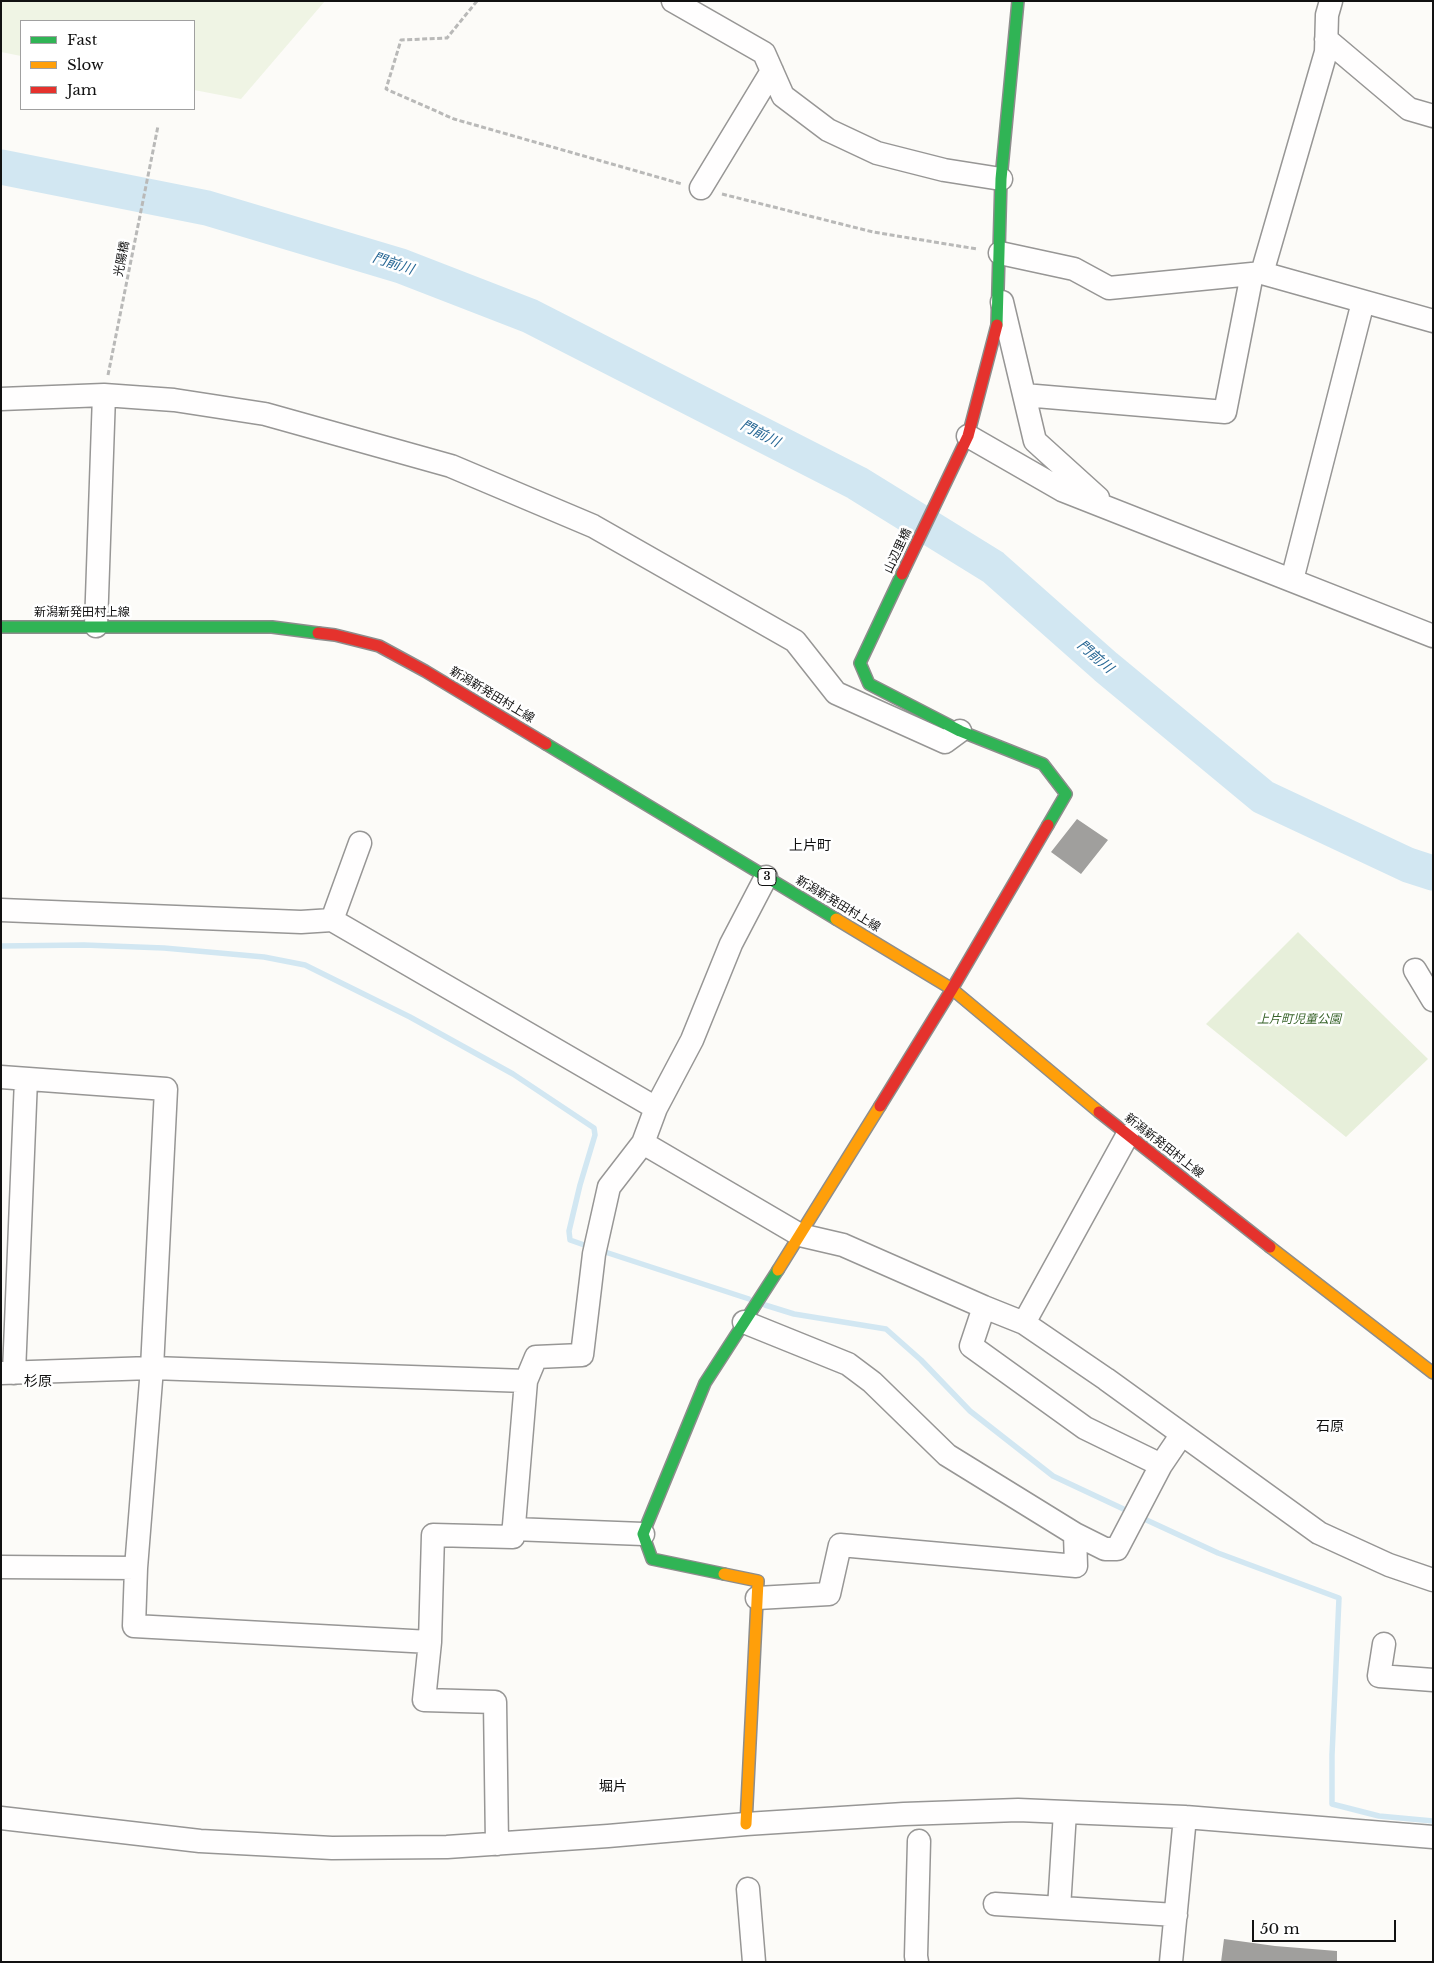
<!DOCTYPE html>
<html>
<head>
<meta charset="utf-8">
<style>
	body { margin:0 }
	#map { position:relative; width:1434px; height:1963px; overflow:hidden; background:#fcfbf8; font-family:"Libre Baskerville",serif }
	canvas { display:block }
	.frame { position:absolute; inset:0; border:2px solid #111; pointer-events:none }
	.legend { position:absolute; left:20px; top:20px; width:175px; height:90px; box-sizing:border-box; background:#fff; border:1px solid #a0a0a0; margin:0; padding:6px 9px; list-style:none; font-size:15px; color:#111 }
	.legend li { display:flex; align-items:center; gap:10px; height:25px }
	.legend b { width:25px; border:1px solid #a0a0a0 }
	.scale { position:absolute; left:1252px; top:1920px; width:144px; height:22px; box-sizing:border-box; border:2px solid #111; border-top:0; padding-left:6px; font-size:15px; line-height:18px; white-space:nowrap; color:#111; -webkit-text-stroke:4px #fff; paint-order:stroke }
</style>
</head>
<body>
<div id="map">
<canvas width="1434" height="1963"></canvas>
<div class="frame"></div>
<ul class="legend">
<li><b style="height:6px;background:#30b455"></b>Fast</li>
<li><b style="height:6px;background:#ff9f0a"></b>Slow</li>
<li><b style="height:6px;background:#e5322d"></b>Jam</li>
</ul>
<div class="scale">50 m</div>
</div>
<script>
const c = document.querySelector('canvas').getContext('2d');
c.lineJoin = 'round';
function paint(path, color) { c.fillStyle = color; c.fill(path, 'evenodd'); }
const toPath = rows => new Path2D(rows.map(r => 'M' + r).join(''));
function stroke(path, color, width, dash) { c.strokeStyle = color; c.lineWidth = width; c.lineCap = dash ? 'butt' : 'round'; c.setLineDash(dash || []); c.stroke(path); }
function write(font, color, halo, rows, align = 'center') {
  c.font = font + ' "Libre Baskerville","Noto Sans JP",serif'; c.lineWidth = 5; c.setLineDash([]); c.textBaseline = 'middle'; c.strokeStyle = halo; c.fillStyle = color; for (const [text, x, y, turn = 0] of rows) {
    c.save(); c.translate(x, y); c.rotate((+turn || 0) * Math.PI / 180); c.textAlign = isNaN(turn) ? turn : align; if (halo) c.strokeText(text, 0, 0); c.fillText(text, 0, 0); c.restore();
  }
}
paint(toPath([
	[1298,932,1428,1059,1346,1137,1206,1024]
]), '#e7efda');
paint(toPath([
	[1,1,325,1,241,99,194,90,194,21,21,21,21,56,1,52]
]), '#eff4e4');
stroke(toPath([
	[1,946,84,945,164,948,264,957,305,965,410,1017,513,1074,594,1128,595,1135,580,1185,569,1231,570,1240,590,1247],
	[599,1250,749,1299],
	[765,1305,794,1314,886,1329,921,1360,970,1411,1053,1476,1132,1513],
	[1140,1517,1218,1553,1339,1598,1332,1755,1332,1804,1379,1816,1433,1821]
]), '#d2e7f2', 5.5);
stroke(toPath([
	[1,167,207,208,401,266,530,316,857,483,993,567,1106,667,1263,797,1408,865,1433,873]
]), '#d2e7f2', 35);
paint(toPath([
	[1077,819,1108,840,1081,874,1051,852],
	[1224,1939,1275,1946,1337,1951,1337,1962,1221,1962]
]), '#a09f9d');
const street = toPath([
	[673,1,764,53,783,96,828,130,877,153,944,170,1001,179],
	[1326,39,1409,109,1433,116],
	[701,188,772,71],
	[1000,253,1074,269,1109,288,1262,273,1433,321],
	[1262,273,1326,52,1327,15,1331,1],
	[1002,302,1035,441,1098,498],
	[1024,395,1225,412,1252,274],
	[1,399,104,395,174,400,265,414,451,466,593,526,795,641,836,693,945,742,960,731],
	[968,436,1062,490,1433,636],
	[1292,580,1363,302],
	[96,626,104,395],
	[1,910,301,922,332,920,656,1108],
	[332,920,360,843],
	[1415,970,1433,1000],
	[1,1077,166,1089,152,1368,136,1568,1,1567],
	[643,1143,800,1235,843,1245,984,1307,1024,1323,1106,1379,1319,1533,1389,1565,1433,1580],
	[984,1307,971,1346,1085,1428,1161,1465],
	[744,1322,848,1364,872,1382,947,1455,1075,1534,1105,1549,1117,1549,1161,1465,1182,1434],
	[1024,1323,1127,1136],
	[1,1373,152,1368,526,1381,536,1357,582,1355,594,1254,609,1187,643,1143,656,1108,692,1040,731,944,766,877],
	[14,1373,26,1079],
	[513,1529,643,1534],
	[136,1568,134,1626,430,1642],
	[757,1598,829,1594,840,1545,1076,1566,1075,1534],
	[1384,1644,1379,1676,1433,1680],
	[1,1818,200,1841,332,1848,447,1847,608,1836,746,1824,904,1814,1018,1810,1185,1817,1433,1837],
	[497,1844,495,1702,424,1700,430,1642,433,1535,513,1537,526,1381],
	[748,1889,754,1962],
	[995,1904,1176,1915],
	[1059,1908,1065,1812],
	[917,1962,916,1956,919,1841],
	[1171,1962,1185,1817]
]);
const fast = toPath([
	[997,325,1001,179,1018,1],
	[902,574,860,663,869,684,960,731,1043,764,1066,794,1048,825],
	[1,627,272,627,318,633],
	[546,744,836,919],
	[724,1574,652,1559,643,1534,705,1383,778,1270]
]);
const slow = toPath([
	[836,919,952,989,1099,1112],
	[1270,1247,1433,1373],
	[778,1270,880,1106],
	[724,1574,758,1581,746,1824]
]);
const jam = toPath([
	[902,574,968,436,997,325],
	[318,633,335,635,379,646,425,671,546,744],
	[880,1106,952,989,1048,825],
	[1099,1112,1270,1247]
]);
stroke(street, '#979695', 25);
stroke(fast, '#8d8d8c', 14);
stroke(slow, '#8d8d8c', 14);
stroke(jam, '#8d8d8c', 14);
stroke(toPath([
	[477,1,447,38,401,40,386,89,454,119,682,184],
	[722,194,873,232,977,249],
	[108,375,158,126]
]), '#b9b9b8', 3, [5, 2.5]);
stroke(street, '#fffefe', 22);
stroke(fast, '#30b455', 11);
stroke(slow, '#ff9f0a', 11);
stroke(jam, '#e5322d', 11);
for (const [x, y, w] of [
	[767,877,18]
]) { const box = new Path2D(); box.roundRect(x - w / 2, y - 8.5, w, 17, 4); c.fillStyle = '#fff'; c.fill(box); stroke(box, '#111', 1); }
write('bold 11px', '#111', null, [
	["3",767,877]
]);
write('12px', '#111', '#fff', [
	["光陽橋",122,259,-79],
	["山辺里橋",898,551,-65],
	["新潟新発田村上線",82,613],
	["新潟新発田村上線",492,695,31],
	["新潟新発田村上線",838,904,31],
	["新潟新発田村上線",1164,1146,38]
]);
write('italic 12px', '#366228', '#fff', [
	["上片町児童公園",1299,1020]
]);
write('italic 14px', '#286895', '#fff', [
	["門前川",393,264,18],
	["門前川",760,434,27],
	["門前川",1095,657,41]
]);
write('14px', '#111', '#fff', [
	["上片町",810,846],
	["杉原",38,1382],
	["石原",1330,1427],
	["堀片",613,1787]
]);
</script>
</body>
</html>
